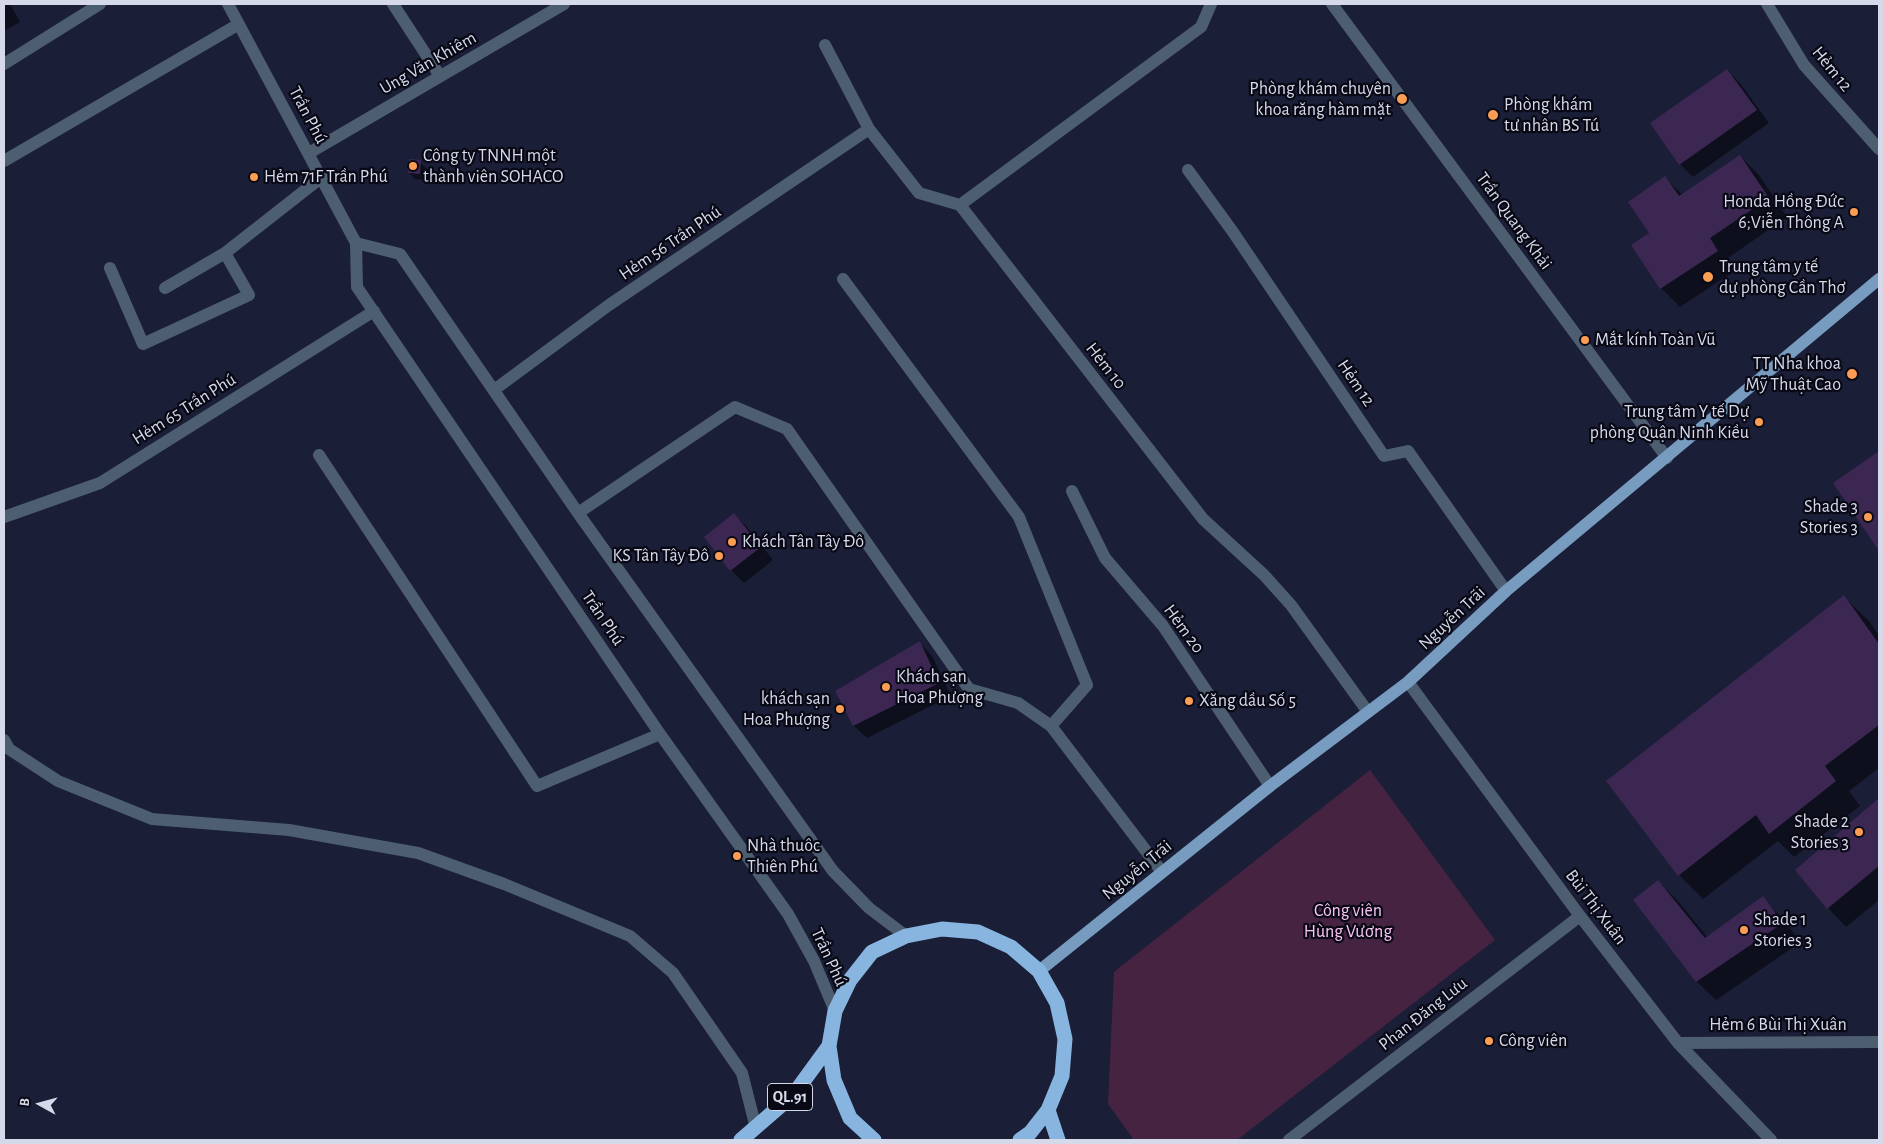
<!DOCTYPE html>
<html>
<head>
<meta charset="utf-8">
<style>
	body { margin:0 }
	#map { position:relative; width:1883px; height:1144px; overflow:hidden; background:#1a1e36; font-family:"Alegreya Sans",sans-serif }
	canvas { display:block }
	.frame { position:absolute; inset:0; border:5px solid #d5d9ea; pointer-events:none }
	.north { position:absolute; left:15px; top:1079px; width:50px; height:50px; -webkit-text-stroke:4px #080914; paint-order:stroke; rotate:277deg; font-size:14px; font-weight:700; line-height:20px; text-align:center; color:#d5d9ea }
	.north::after { content:''; display:block; margin:auto; width:18px; height:22px; background:#d5d9ea; clip-path:polygon(50% 0,100% 100%,50% 72%,0 100%) }
</style>
</head>
<body>
<div id="map">
<canvas width="1883" height="1144"></canvas>
<div class="frame"></div>
<div class="north">B</div>
</div>
<script>
const c = document.querySelector('canvas').getContext('2d');
c.lineJoin = 'round';
function paint(path, color) { c.fillStyle = color; c.fill(path, 'evenodd'); }
const toPath = rows => new Path2D(rows.map(r => 'M' + r).join(''));
function stroke(path, color, width, dash) { c.strokeStyle = color; c.lineWidth = width; c.lineCap = dash ? 'butt' : 'round'; c.setLineDash(dash || []); c.stroke(path); }
function write(font, color, halo, rows, align = 'center') {
  c.font = font + ' "Alegreya Sans",sans-serif'; c.lineWidth = 4.5; c.setLineDash([]); c.textBaseline = 'middle'; c.strokeStyle = halo; c.fillStyle = color; for (const [text, x, y, turn = 0] of rows) {
    c.save(); c.translate(x, y); c.rotate((+turn || 0) * Math.PI / 180); c.textAlign = isNaN(turn) ? turn : align; if (halo) c.strokeText(text, 0, 0); c.fillText(text, 0, 0); c.restore();
  }
}
paint(toPath([
	[1370,770,1495,940,1237,1140,1134,1140,1108,1104,1114,972]
]), '#472342');
paint(toPath([
	[4,4,10,4,20,22,4,31],
	[1727,70,1740,83,1769,123,1693,177,1680,164],
	[1740,156,1759,175,1787,217,1728,258,1736,270,1680,307,1661,288,1633,245,1650,233,1665,178,1683,195],
	[420,162,426,168,425,180,415,179,409,173],
	[1879,454,1879,549,1835,483],
	[734,515,747,527,773,560,744,583,731,570],
	[1844,597,1869,621,1879,636,1879,768,1849,791,1860,806,1794,857,1778,841,1703,899,1679,875],
	[920,643,932,656,951,696,867,738,854,726,837,692],
	[1879,799,1879,900,1846,927,1828,908,1796,870],
	[1658,881,1677,900,1708,938,1762,898,1781,917,1801,942,1716,1000,1697,982,1635,901]
]), '#0007');
paint(toPath([
	[1727,69,1757,110,1679,165,1650,123],
	[1740,155,1769,198,1710,238,1718,251,1660,289,1631,245,1649,233,1628,202,1665,176,1679,196],
	[409,159,421,160,420,174,408,173],
	[1879,451,1879,551,1833,483],
	[734,513,761,547,730,571,704,537],
	[1844,595,1879,644,1879,725,1825,766,1836,781,1769,834,1756,815,1678,876,1606,781],
	[920,641,939,683,853,726,835,691],
	[1879,798,1879,866,1827,909,1795,870],
	[1658,880,1705,938,1763,896,1783,923,1696,982,1633,900]
]), '#3c2753');
stroke(toPath([
	[228,4,356,243,357,287,660,734,788,914,814,961,835,1011],
	[393,4,440,76],
	[1332,4,1667,458],
	[1767,4,1804,65,1879,149],
	[825,45,869,129,919,193,960,205,1203,519,1264,575,1291,605,1368,712],
	[4,64,100,4],
	[309,153,564,4],
	[4,161,239,24],
	[1188,170,1233,232,1384,456,1408,451,1506,591],
	[960,205,1201,27,1211,4],
	[356,243,400,254,578,513,833,871,869,908,906,936],
	[110,268,143,344,249,295,225,253,322,177],
	[843,279,1019,517,1087,685,1051,726],
	[165,288,225,253],
	[494,390,609,305,869,129],
	[319,455,537,786,660,734],
	[1072,491,1105,558,1163,626,1270,786],
	[578,513,735,407,787,429,969,689,1018,703,1051,726,1162,872],
	[4,517,100,483,374,311],
	[1408,682,1580,916,1678,1043,1771,1140],
	[4,740,9,749,58,781,152,819,289,830,418,853,504,884,630,936,673,973,742,1073,756,1128],
	[1678,1043,1879,1042],
	[1289,1140,1580,916]
]), '#4d5e70', 12);
stroke(toPath([
	[1039,971,1270,786,1408,682,1506,591,1879,279]
]), '#779cc0', 12);
stroke(toPath([
	[1048,1110,1058,1140],
	[741,1140,794,1094,829,1046],
	[874,1140,850,1118,834,1080,829,1046,835,1011,850,980,872,952,906,936,942,929,978,932,1011,947,1039,971,1057,1003,1065,1039,1062,1076,1048,1110,1030,1133,1020,1140]
]), '#88b5e0', 15);
for (const [x, y, r, color] of [
	[1402,99,6,"#fc9d53"],
	[1493,115,6,"#fc9d53"],
	[413,166,5,"#fc9d53"],
	[254,177,5,"#fc9d53"],
	[1854,212,5,"#fc9d53"],
	[1708,277,6,"#fc9d53"],
	[1585,340,5,"#fc9d53"],
	[1852,374,6,"#fc9d53"],
	[1759,422,5,"#fc9d53"],
	[1868,517,5,"#fc9d53"],
	[732,542,5,"#fc9d53"],
	[719,556,5,"#fc9d53"],
	[886,687,5,"#fc9d53"],
	[1189,701,5,"#fc9d53"],
	[840,709,5,"#fc9d53"],
	[1859,832,5,"#fc9d53"],
	[737,856,5,"#fc9d53"],
	[1744,930,5,"#fc9d53"],
	[1489,1041,5,"#fc9d53"]
]) { const dot = new Path2D(); dot.arc(x, y, r, 0, 2 * Math.PI); c.fillStyle = color; c.fill(dot); stroke(dot, '#080914', 2); }
for (const [x, y, w] of [
	[790,1097,45]
]) { const box = new Path2D(); box.roundRect(x - w / 2, y - 13.5, w, 27, 4); c.fillStyle = '#080914'; c.fill(box); stroke(box, '#d5d9ea', 1); }
write('bold 16px', '#d5d9ea', null, [
	["QL.91",790,1097]
]);
write('18px', '#d5d9ea', '#080914', [
	["Ung Văn Khiêm",428,63,-30],
	["Hẻm 12",1832,69,51],
	["Trần Phú",308,115,62],
	["Trần Quang Khải",1514,221,54],
	["Hẻm 56 Trần Phú",670,243,-34],
	["Hẻm 10",1106,366,52],
	["Hẻm 12",1356,383,56],
	["Hẻm 65 Trần Phú",184,409,-32],
	["Trần Phú",603,618,56],
	["Nguyễn Trãi",1452,618,-43],
	["Hẻm 20",1184,629,54],
	["Nguyễn Trãi",1137,870,-39],
	["Bùi Thị Xuân",1596,907,53],
	["Trần Phú",829,957,65],
	["Phan Đăng Lưu",1423,1014,-38],
	["Hẻm 6 Bùi Thị Xuân",1778,1025]
]);
write('18px', '#d5d9ea', '#080914', [
	["Phòng khám chuyên",1391,89,"right"],
	["khoa răng hàm mặt",1391,110,"right"],
	["Phòng khám",1504,105],
	["tư nhân BS Tú",1504,126],
	["Công ty TNNH một",423,156],
	["thành viên SOHACO",423,177],
	["Hẻm 71F Trần Phú",264,177],
	["Honda Hồng Đức",1844,202,"right"],
	["6;Viễn Thông A",1844,223,"right"],
	["Trung tâm y tế",1719,267],
	["dự phòng Cần Thơ",1719,288],
	["Mắt kính Toàn Vũ",1595,340],
	["TT Nha khoa",1841,364,"right"],
	["Mỹ Thuật Cao",1841,385,"right"],
	["Trung tâm Y tế Dự",1749,412,"right"],
	["phòng Quận Ninh Kiều",1749,433,"right"],
	["Shade 3",1858,507,"right"],
	["Stories 3",1858,528,"right"],
	["Khách Tân Tây Đô",742,542],
	["KS Tân Tây Đô",709,556,"right"],
	["Khách sạn",896,677],
	["Hoa Phượng",896,698],
	["khách sạn",830,699,"right"],
	["Hoa Phượng",830,720,"right"],
	["Xăng dầu Số 5",1199,701],
	["Shade 2",1849,822,"right"],
	["Stories 3",1849,843,"right"],
	["Nhà thuôc",747,846],
	["Thiên Phú",747,867],
	["Shade 1",1754,920],
	["Stories 3",1754,941],
	["Công viên",1499,1041]
], 'left');
write('18px', '#fbc3f2', '#080914', [
	["Công viên",1348,911],
	["Hùng Vương",1348,932]
]);
</script>
</body>
</html>
